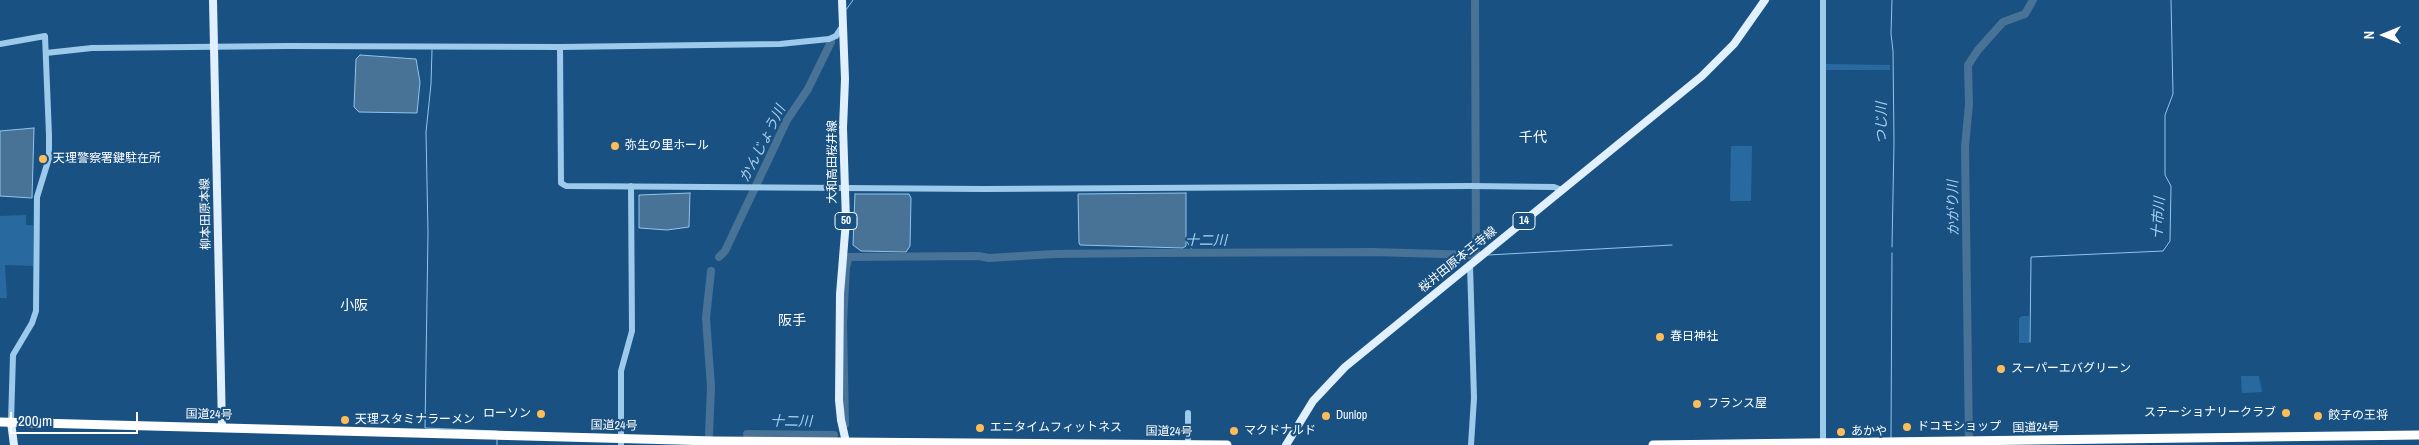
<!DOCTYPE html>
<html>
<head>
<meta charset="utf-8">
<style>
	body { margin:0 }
	#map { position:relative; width:2419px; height:445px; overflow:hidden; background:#195282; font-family:"Archivo Narrow",sans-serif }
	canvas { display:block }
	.north { position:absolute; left:2359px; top:10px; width:50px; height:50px; -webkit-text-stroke:4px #195282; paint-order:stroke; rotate:270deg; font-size:14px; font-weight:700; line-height:20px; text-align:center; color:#fff }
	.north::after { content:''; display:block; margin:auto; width:18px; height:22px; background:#fff; clip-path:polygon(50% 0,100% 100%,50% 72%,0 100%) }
	.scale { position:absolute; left:10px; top:412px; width:128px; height:22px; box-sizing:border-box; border:2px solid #fff; border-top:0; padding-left:6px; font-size:15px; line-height:18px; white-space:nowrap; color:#fff; -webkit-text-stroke:4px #195282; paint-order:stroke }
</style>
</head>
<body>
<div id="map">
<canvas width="2419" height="445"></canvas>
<div class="north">N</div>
<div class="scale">200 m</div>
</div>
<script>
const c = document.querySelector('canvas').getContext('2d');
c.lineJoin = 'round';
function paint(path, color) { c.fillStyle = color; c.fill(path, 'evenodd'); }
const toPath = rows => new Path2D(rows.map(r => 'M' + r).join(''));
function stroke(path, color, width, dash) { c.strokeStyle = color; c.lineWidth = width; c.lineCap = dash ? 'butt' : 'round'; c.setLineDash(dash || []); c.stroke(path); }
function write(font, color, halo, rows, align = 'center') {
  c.font = font + ' "Archivo Narrow","Noto Sans JP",sans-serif'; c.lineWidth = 4.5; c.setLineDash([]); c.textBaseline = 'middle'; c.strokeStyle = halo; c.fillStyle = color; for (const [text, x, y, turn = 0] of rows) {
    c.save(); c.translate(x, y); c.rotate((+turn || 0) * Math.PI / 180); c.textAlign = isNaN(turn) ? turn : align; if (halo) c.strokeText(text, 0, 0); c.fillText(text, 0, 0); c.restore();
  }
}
paint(toPath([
	[1826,64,1890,65,1890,70,1826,70],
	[1731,146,1752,146,1751,201,1730,201],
	[26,215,26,225,33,225,33,266,5,265,7,298,0,298,0,216],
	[2022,316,2029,316,2029,343,2019,343,2019,318],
	[2241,376,2259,376,2262,392,2242,393]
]), '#286a9f');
const water = toPath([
	[360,55,416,59,420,82,417,113,359,112,354,107,356,59,360,55],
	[34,128,32,198,0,196,0,131,34,128],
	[690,193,689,227,667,230,639,228,639,195,690,193],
	[1186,193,1186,246,1183,248,1080,245,1079,243,1078,194,1186,193],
	[855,194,909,194,911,198,910,246,906,252,861,251,853,245,855,194]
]);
paint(water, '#487296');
stroke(water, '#90c5ee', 1);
stroke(toPath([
	[846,10,853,0],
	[432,50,431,84,426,132,428,233,425,428,497,431],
	[1186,240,1194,253],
	[1892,247,1894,143,1893,51,1891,34,1892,0],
	[1488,255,1672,245],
	[2030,342,2031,257,2163,251,2170,241,2171,186,2165,175,2165,115,2173,94,2171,0],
	[1891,438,1892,253],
	[497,445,497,440]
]), '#90c5ee', 1);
stroke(toPath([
	[719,257,725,251,787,120,808,89,831,42],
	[845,424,843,323,846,267,849,257,978,256,989,258,1054,254,1151,253,1373,252,1476,255,1475,0],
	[747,434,834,435],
	[709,435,711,387,706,318,711,271],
	[1969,445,1965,147,1969,104,1968,65,1978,50,2003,22,2025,14,2033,0]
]), '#487296', 8);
stroke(toPath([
	[0,44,45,36,49,135,49,158,37,197,36,311,32,323,13,355,11,422],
	[560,47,561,183,566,186,984,189,1470,186,1554,187,1562,190],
	[46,53,92,48,288,46,560,47,780,44,829,39,836,36,842,27],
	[1470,265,1474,398,1471,445],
	[1823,443,1823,0],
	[621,445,621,371,632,331,631,186],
	[1188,445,1188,413]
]), '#9dc9eb', 6);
stroke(toPath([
	[213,0,222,428],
	[842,0,845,79,843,128,846,221,840,294,839,400,841,420,846,442],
	[11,422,14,445],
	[1286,445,1313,401,1345,367,1702,76,1734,44,1765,0]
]), '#e1f0ff', 8);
stroke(toPath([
	[0,422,714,441,1227,445],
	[1653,445,2419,435]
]), '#fff', 9);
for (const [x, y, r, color] of [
	[615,146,5,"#febd58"],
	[43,159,5,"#febd58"],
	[1660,337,5,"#febd58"],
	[2001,369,5,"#febd58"],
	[1697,404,5,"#febd58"],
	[2286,413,5,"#febd58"],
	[541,414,5,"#febd58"],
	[1326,416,5,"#febd58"],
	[2318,416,5,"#febd58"],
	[345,420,5,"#febd58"],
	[1907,427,5,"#febd58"],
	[980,428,5,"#febd58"],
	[1234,431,5,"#febd58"],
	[1841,432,5,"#febd58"]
]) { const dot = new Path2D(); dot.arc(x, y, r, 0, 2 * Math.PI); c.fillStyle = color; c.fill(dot); stroke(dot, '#195282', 2); }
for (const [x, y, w] of [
	[846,221,22],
	[1524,221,22]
]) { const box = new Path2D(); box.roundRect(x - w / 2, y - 8.5, w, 17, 4); c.fillStyle = '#195282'; c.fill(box); stroke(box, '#fff', 1); }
write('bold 11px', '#fff', null, [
	["50",846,221],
	["14",1524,221]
]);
write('12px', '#fff', '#195282', [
	["弥生の里ホール",625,146],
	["天理警察署鍵駐在所",53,159],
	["春日神社",1670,337],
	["スーパーエバグリーン",2011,369],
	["フランス屋",1707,404],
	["ステーショナリークラブ",2276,413,"right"],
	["ローソン",531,414,"right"],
	["Dunlop",1336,416],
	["餃子の王将",2328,416],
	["天理スタミナラーメン",355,420],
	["ドコモショップ",1917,427],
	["エニタイムフィットネス",990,428],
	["マクドナルド",1244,431],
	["あかや",1851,432]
], 'left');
write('12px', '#fff', '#195282', [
	["大和高田桜井線",833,162,-90],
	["柳本田原本線",206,214,-91],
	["桜井田原本王寺線",1458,260,-39],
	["国道24号",209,415,1],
	["国道24号",614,426,1],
	["国道24号",2036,428,-1],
	["国道24号",1169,432,1]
]);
write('italic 14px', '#a8d2f3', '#195282', [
	["つじ川",1882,123,-90],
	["かんじょう川",763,144,-63],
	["かがり川",1954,208,-91],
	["十市川",2159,218,-86],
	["十二川",1206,241],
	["十二川",791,422,1]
]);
write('14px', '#fff', '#195282', [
	["千代",1533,138],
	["小阪",354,306],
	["阪手",792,321]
]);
</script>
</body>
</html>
